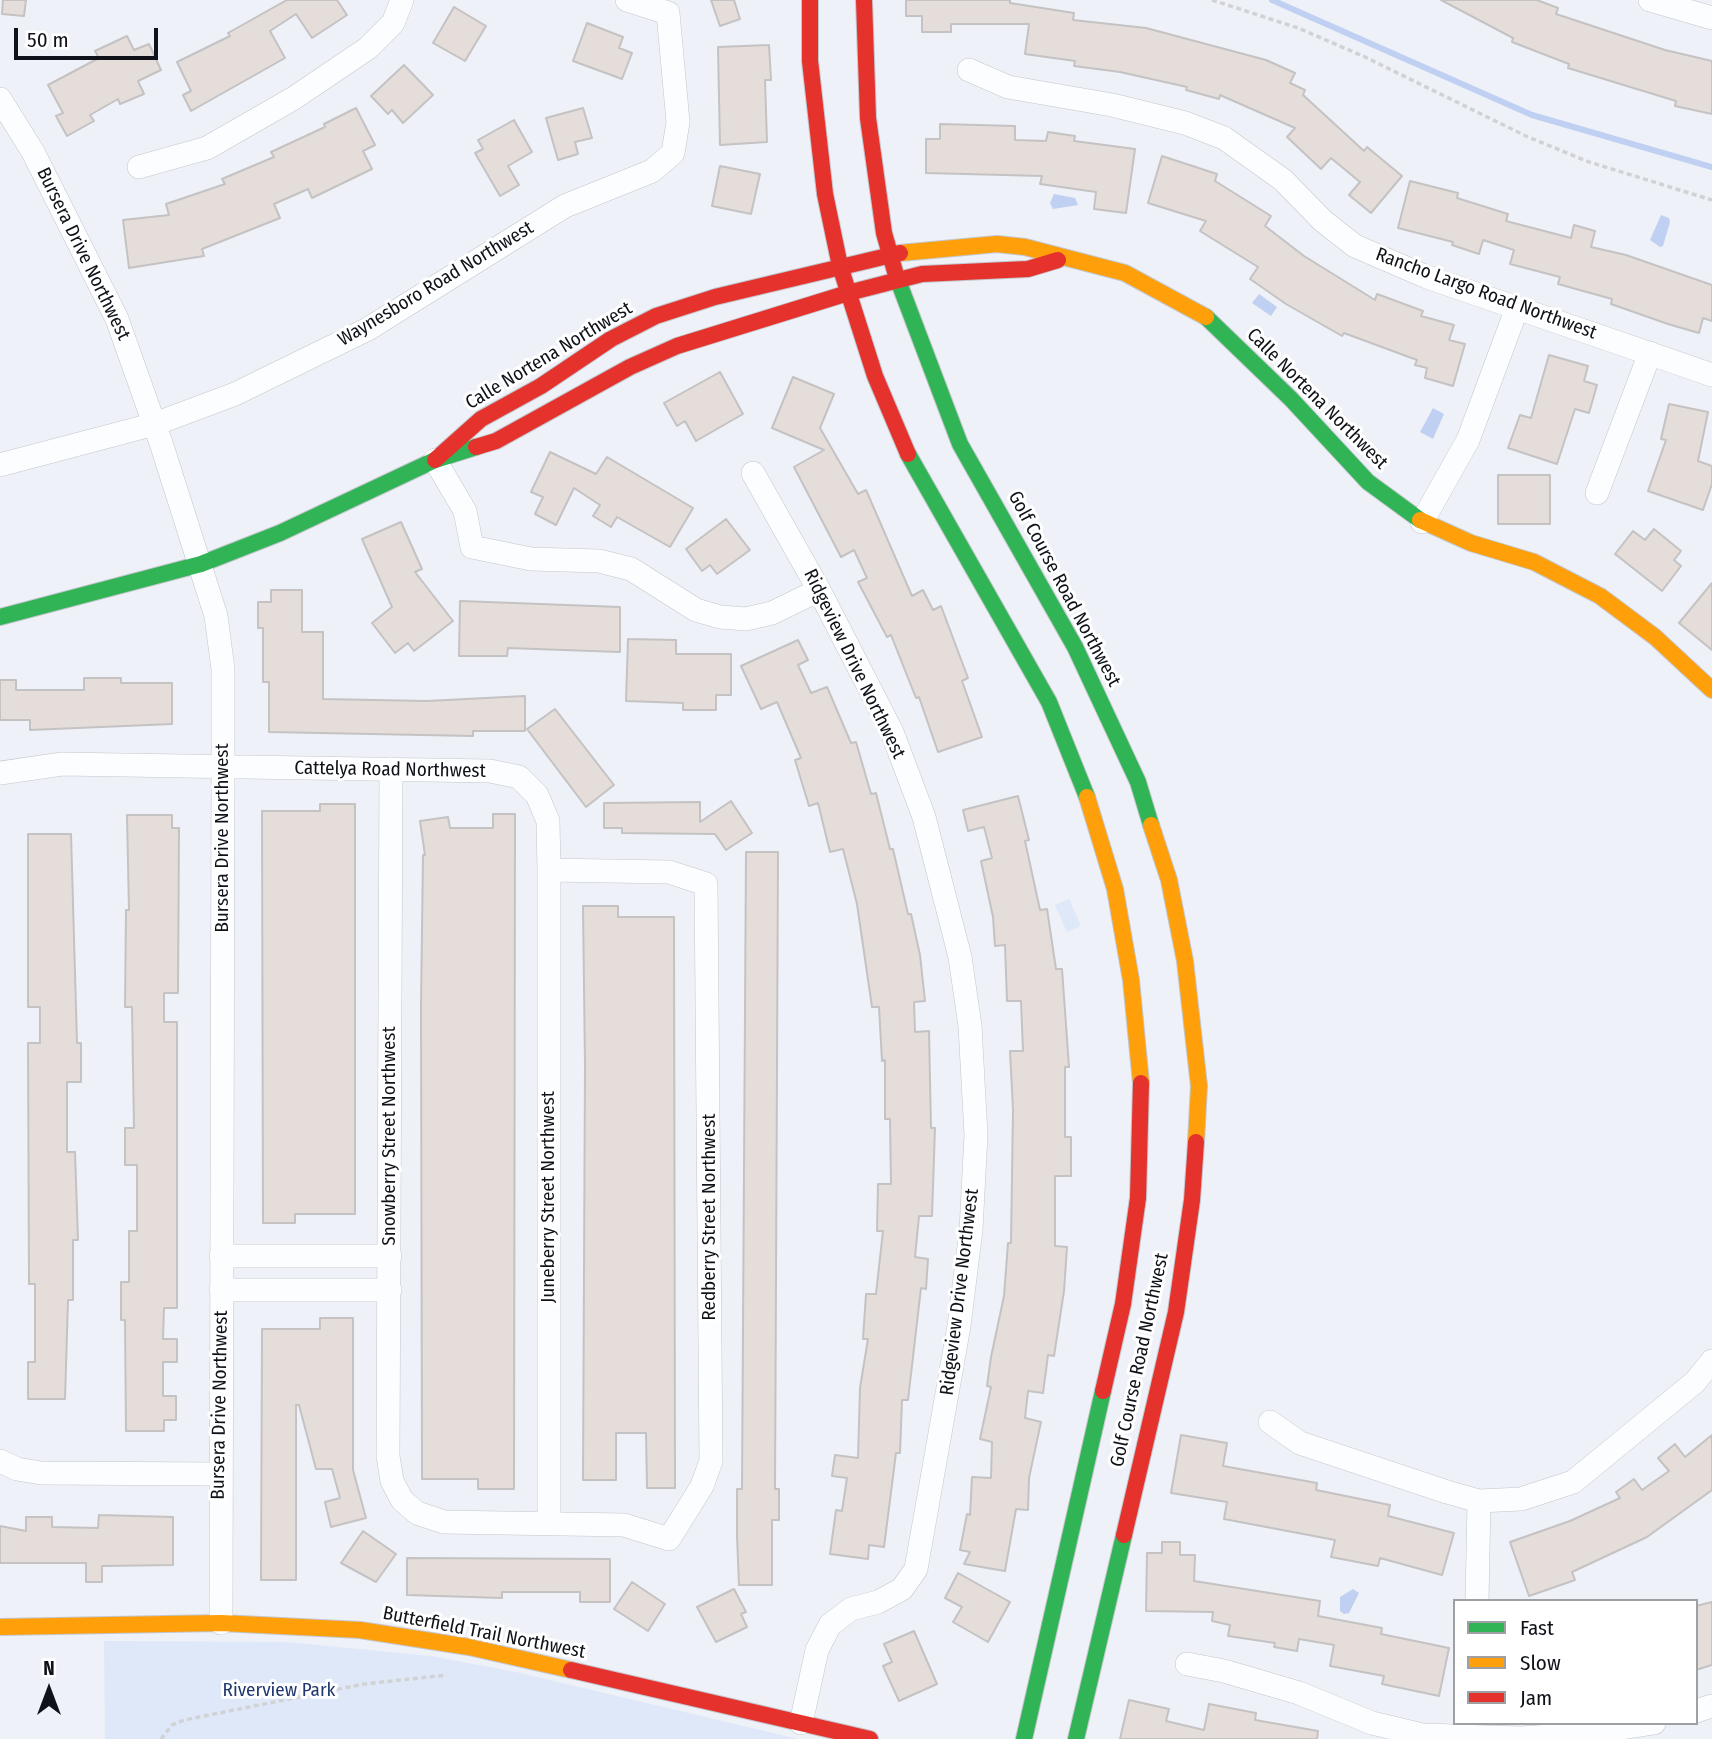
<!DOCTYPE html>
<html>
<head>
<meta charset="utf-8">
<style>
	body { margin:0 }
	#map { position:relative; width:1712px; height:1739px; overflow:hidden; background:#eef1f7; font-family:"Fira Sans Condensed",sans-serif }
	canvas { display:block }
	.legend { position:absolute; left:1453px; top:1599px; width:245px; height:126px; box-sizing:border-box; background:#fff; border:2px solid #9fa0a3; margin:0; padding:9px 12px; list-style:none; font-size:21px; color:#0f1219 }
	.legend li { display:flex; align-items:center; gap:14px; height:35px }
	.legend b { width:35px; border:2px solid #9fa0a3 }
	.north { position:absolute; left:14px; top:1655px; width:70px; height:70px; -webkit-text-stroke:5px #fff; paint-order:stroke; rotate:0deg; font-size:19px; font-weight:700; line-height:28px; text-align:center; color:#0f1219 }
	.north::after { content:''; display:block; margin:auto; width:24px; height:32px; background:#0f1219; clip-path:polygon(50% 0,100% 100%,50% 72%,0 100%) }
	.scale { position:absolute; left:14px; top:28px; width:144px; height:32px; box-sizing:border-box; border:4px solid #0f1219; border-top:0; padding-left:9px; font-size:21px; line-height:24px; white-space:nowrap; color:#0f1219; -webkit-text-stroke:5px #fff; paint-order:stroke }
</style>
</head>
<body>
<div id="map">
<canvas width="1712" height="1739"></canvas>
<ul class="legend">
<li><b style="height:9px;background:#30b455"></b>Fast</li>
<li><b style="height:9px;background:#ff9f0a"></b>Slow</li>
<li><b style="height:9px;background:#e5322d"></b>Jam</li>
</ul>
<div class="north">N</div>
<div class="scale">50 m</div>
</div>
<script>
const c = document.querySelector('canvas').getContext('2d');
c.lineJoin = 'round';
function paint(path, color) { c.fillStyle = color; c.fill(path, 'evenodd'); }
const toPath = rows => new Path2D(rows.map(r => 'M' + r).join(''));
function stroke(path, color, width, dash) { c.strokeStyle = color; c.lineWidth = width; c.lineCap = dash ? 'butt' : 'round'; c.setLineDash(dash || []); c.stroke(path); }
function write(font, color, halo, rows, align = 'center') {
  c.font = font + ' "Fira Sans Condensed",sans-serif'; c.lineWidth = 6; c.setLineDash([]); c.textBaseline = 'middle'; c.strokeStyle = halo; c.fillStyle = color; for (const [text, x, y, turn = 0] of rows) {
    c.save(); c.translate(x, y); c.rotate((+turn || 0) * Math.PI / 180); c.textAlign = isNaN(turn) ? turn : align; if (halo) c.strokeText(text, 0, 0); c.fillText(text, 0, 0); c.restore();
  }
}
paint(toPath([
	[1069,899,1081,926,1067,932,1055,905],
	[104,1641,286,1642,431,1656,516,1672,798,1739,105,1739]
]), '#dfe8f9');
paint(toPath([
	[1054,194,1075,198,1078,205,1053,209,1050,203],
	[1661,215,1669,218,1670,222,1663,246,1660,247,1650,240],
	[1259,294,1277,307,1271,316,1252,303],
	[1433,408,1444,414,1433,439,1420,432],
	[1353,1589,1359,1593,1349,1613,1344,1614,1340,1611,1340,1597]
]), '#c0d0f2');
stroke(toPath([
	[1272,0,1532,115,1712,167]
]), '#c0d0f2', 6);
const building = toPath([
	[3,0,26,0,24,16,2,14,3,0],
	[287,0,337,0,347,15,312,38,296,14,270,31,285,58,191,111,183,95,191,91,177,62,230,36,228,33,287,0],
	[711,0,734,0,740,19,720,26,711,0],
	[906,0,1010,0,1010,3,1074,13,1073,20,1146,28,1266,60,1295,73,1290,83,1305,90,1303,95,1364,151,1367,147,1402,176,1371,213,1349,195,1360,182,1331,158,1321,169,1287,137,1295,128,1220,95,1219,99,1186,90,1187,87,1120,72,1074,66,1075,61,1025,54,1029,24,951,24,951,32,922,32,922,16,906,16,906,0],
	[1441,0,1537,0,1558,8,1556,14,1665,50,1712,61,1712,114,1675,106,1676,101,1568,68,1569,64,1512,42,1513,38,1441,0],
	[454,7,486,26,465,61,433,43,454,7],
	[587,23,623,37,619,48,632,53,622,79,573,61,587,23],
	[127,36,134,50,149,44,161,70,138,81,144,94,120,104,118,99,90,115,94,121,67,136,56,116,63,113,48,85,99,58,95,51,127,36],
	[769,45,771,80,765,80,767,142,720,145,718,47,769,45],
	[404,65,433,95,403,123,392,110,388,114,371,96,404,65],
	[356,108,375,145,363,151,372,169,312,198,308,189,274,204,280,218,202,249,204,256,129,268,123,220,169,215,166,204,225,184,222,179,274,157,271,152,325,127,324,124,356,108],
	[583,108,592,138,575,142,578,154,558,160,546,118,583,108],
	[514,120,532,152,508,166,519,185,500,196,475,153,483,149,478,140,514,120],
	[940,124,1015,126,1015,140,1046,141,1048,132,1075,136,1074,141,1135,149,1126,213,1094,209,1096,192,1040,184,1042,176,926,173,926,139,940,139,940,124],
	[1162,156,1217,174,1215,181,1271,216,1265,226,1304,256,1375,300,1377,294,1423,311,1421,316,1454,325,1449,340,1465,344,1453,386,1425,378,1427,368,1415,365,1417,360,1344,333,1342,336,1286,304,1250,279,1258,267,1200,231,1206,221,1148,203,1162,156],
	[720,166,760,174,751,214,712,206,720,166],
	[1410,181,1458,193,1457,198,1508,214,1506,221,1571,238,1574,225,1595,231,1591,247,1626,255,1712,285,1712,321,1703,318,1699,333,1668,324,1611,304,1612,299,1558,284,1560,277,1510,264,1514,250,1483,240,1479,254,1452,245,1453,242,1398,228,1410,181],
	[1549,355,1588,366,1584,381,1597,385,1589,413,1575,409,1557,464,1508,448,1520,415,1531,418,1549,355],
	[720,372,743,414,696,441,685,421,677,426,664,403,720,372],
	[793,377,834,394,820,428,858,494,866,490,912,596,923,590,933,610,941,606,968,678,962,681,982,737,938,752,919,697,916,698,891,635,887,637,858,582,867,578,854,550,841,557,794,467,824,450,772,428,793,377],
	[1669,404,1708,412,1698,461,1712,466,1712,484,1703,510,1648,491,1666,440,1661,439,1669,404],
	[550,452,596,474,607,457,693,508,670,547,617,517,611,527,593,516,600,505,574,488,556,525,535,514,543,497,531,492,550,452],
	[1498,475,1550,475,1550,524,1498,524,1498,475],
	[726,519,750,550,717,574,710,565,702,571,686,549,726,519],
	[401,522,422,569,415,572,453,621,414,651,408,643,395,653,372,623,392,607,362,539,401,522],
	[1654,529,1681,551,1674,560,1681,566,1662,591,1615,554,1633,531,1645,540,1654,529],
	[1712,583,1712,650,1679,623,1712,583],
	[271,590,302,590,302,632,323,632,323,699,427,701,525,696,525,731,473,731,473,736,269,732,269,682,263,682,263,628,258,628,258,602,271,602,271,590],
	[460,601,620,607,620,652,508,648,507,656,459,656,460,601],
	[628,639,676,640,676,654,731,654,731,695,716,695,716,710,683,710,683,703,626,701,628,639],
	[798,640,808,660,798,665,811,693,827,687,851,743,856,742,871,794,876,793,890,849,893,849,908,914,911,914,920,955,925,1001,914,1002,915,1032,929,1031,931,1128,935,1128,932,1216,919,1216,915,1257,928,1259,926,1289,921,1288,908,1400,902,1400,900,1453,896,1453,884,1547,869,1545,868,1559,830,1554,836,1510,842,1511,847,1478,832,1476,835,1455,858,1458,860,1388,868,1339,863,1339,866,1294,876,1294,883,1231,877,1231,878,1184,891,1184,890,1119,885,1119,885,1060,882,1061,879,1007,872,1007,857,904,843,849,830,852,818,803,809,806,795,760,801,758,777,702,761,709,741,666,798,640],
	[84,678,121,678,121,683,172,683,172,724,30,730,30,720,0,720,0,680,16,680,16,690,84,690,84,678],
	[555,709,614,785,586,807,527,729,555,709],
	[1018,796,1029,840,1025,841,1040,910,1047,909,1056,969,1062,969,1069,1067,1065,1067,1065,1137,1071,1137,1071,1176,1055,1176,1055,1246,1067,1247,1064,1291,1054,1356,1048,1355,1043,1393,1028,1391,1025,1418,1041,1422,1029,1478,1028,1510,1016,1509,1005,1571,964,1564,970,1552,960,1550,967,1514,970,1515,972,1477,991,1478,992,1442,980,1439,991,1387,987,1386,991,1357,1004,1296,1008,1243,1011,1243,1013,1110,1010,1051,1023,1051,1021,1001,1007,1001,1005,945,995,946,993,917,981,861,992,858,984,827,968,831,963,810,1018,796],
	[731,801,752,833,726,850,715,834,622,833,622,828,604,828,604,803,700,802,700,822,731,801],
	[320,804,355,804,355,1214,295,1214,295,1223,263,1223,262,811,320,811,320,804],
	[493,814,515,814,514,1489,478,1489,478,1479,422,1479,421,1006,423,855,425,855,420,821,448,817,450,828,493,828,493,814],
	[127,815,172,815,172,828,179,828,178,993,164,993,164,1022,177,1022,177,1308,164,1308,163,1339,177,1339,177,1362,163,1362,163,1396,176,1396,176,1420,164,1420,164,1431,126,1431,125,1320,121,1320,121,1282,129,1282,129,1231,137,1231,137,1165,125,1165,125,1128,134,1128,132,1007,125,1007,126,910,129,910,127,815],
	[28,834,71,834,77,1043,81,1043,81,1082,67,1082,67,1152,75,1152,78,1240,73,1240,73,1300,68,1300,65,1399,28,1399,28,1362,35,1362,35,1284,29,1284,28,1043,40,1043,40,1007,28,1007,28,834],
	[746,852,778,852,775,1489,779,1489,779,1520,772,1520,772,1585,739,1585,737,1536,737,1489,742,1489,746,852],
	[583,906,618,906,618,917,674,917,675,1488,647,1488,646,1433,616,1433,616,1480,583,1480,585,1065,583,906],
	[320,1318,353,1318,353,1470,366,1518,331,1527,325,1502,340,1498,332,1469,316,1469,299,1405,296,1405,296,1580,261,1580,262,1329,320,1329,320,1318],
	[1181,1435,1227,1443,1223,1466,1317,1483,1316,1490,1390,1505,1388,1516,1454,1533,1442,1575,1380,1558,1378,1566,1331,1557,1335,1540,1224,1519,1227,1502,1171,1493,1181,1435],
	[1712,1435,1712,1490,1647,1537,1572,1572,1575,1580,1529,1596,1510,1542,1570,1521,1620,1498,1616,1492,1634,1479,1642,1490,1669,1471,1658,1458,1675,1444,1685,1457,1712,1435],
	[99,1515,173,1517,173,1565,102,1566,102,1582,86,1582,86,1563,0,1563,0,1526,26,1531,26,1517,52,1517,52,1527,98,1528,99,1515],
	[363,1531,396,1554,376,1582,341,1563,363,1531],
	[1162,1542,1180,1542,1180,1555,1195,1555,1194,1581,1320,1601,1318,1616,1382,1628,1381,1634,1449,1648,1439,1696,1382,1684,1384,1676,1330,1666,1334,1645,1299,1639,1297,1651,1274,1647,1275,1643,1228,1636,1230,1625,1212,1621,1213,1612,1146,1611,1147,1553,1162,1553,1162,1542],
	[407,1558,610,1559,610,1602,580,1602,580,1592,502,1592,502,1598,407,1595,407,1558],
	[958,1573,1010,1602,988,1642,953,1622,962,1607,945,1598,958,1573],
	[632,1582,665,1604,648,1631,614,1609,632,1582],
	[734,1589,746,1612,741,1614,747,1627,716,1642,697,1607,734,1589],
	[1712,1602,1712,1665,1696,1670,1696,1606,1712,1602],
	[914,1631,937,1684,899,1701,883,1666,892,1662,884,1644,914,1631],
	[1129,1700,1169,1709,1166,1721,1204,1730,1209,1704,1256,1713,1255,1720,1318,1731,1317,1739,1120,1739,1129,1700]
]);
paint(building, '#e5ddda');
stroke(building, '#c4c2c3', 2);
const street = toPath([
	[1650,0,1712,18],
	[969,70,1008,87,1112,105,1185,123,1224,138,1283,180,1323,221,1355,246,1427,277,1712,375],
	[0,99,33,152,117,319,162,446,216,616,223,669,223,767,221,1623],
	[139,167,207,148,294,98,368,48,393,23,402,0],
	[435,460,465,511,472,547,531,559,599,561,631,569,696,610,720,617,746,619,772,613,819,590],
	[0,465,155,424,235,394,368,329,565,206,652,171,673,153,678,122,668,13,627,0],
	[753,473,819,590,892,732,924,817,960,957,970,1026,976,1135,971,1230,959,1326,916,1569,902,1589,878,1602,851,1609,830,1625,817,1650,801,1723],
	[1597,493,1650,353],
	[1422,522,1468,440,1517,308],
	[391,769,388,1456,392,1481,402,1500,417,1513,444,1522,624,1525,669,1539,702,1486,711,1461,706,884,669,872,549,870],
	[0,773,62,764,490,771,519,777,537,795,548,821,549,870,549,1523],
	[221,1256,390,1256],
	[221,1290,390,1290],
	[1270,1422,1300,1443,1447,1492,1479,1501,1521,1499,1573,1482,1695,1382,1712,1361],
	[0,1461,17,1469,41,1473,219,1474],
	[1477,1601,1479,1501],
	[1187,1664,1224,1671,1299,1693,1372,1723,1422,1735,1521,1738,1581,1734,1654,1723],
	[1696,1711,1712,1706]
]);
const fast = toPath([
	[896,275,960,444,1075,647,1138,782,1151,825],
	[1206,317,1291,399,1368,482,1420,520],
	[908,454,1049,702,1087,797],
	[0,617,201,564,280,533,435,460,476,447],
	[1024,1739,1103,1391],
	[1076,1739,1124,1535]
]);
const slow = toPath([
	[900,253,997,244,1025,247,1125,273,1206,317],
	[1420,520,1471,543,1534,562,1600,596,1655,637,1712,690],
	[1087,797,1115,889,1131,980,1141,1083],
	[1151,825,1169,880,1185,961,1199,1086,1196,1142],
	[0,1627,221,1623,360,1630,469,1647,571,1670]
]);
const jam = toPath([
	[810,0,810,61,825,194,840,266,875,376,908,454],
	[864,0,868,118,884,233,896,275],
	[476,447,496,441,630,367,677,346,848,293,922,274,1028,269,1058,260],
	[435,460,481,419,541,386,611,339,656,316,715,297,900,253],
	[1103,1391,1123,1304,1138,1198,1141,1083],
	[1124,1535,1176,1312,1192,1200,1196,1142],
	[571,1670,870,1739]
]);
stroke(street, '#c3c6cc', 24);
stroke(fast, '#c3c6cc', 18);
stroke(slow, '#c3c6cc', 18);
stroke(jam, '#c3c6cc', 18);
stroke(toPath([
	[1212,0,1298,28,1365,57,1528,137,1589,162,1712,200],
	[161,1739,172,1725,184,1720,364,1684,447,1675]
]), '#d1d2d4', 3.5, [5, 3.5]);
stroke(street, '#fcfdfe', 23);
stroke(fast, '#30b455', 16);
stroke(slow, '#ff9f0a', 16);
stroke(jam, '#e5322d', 16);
write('19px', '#0f1219', '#fff', [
	["Bursera Drive Northwest",83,254,64],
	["Waynesboro Road Northwest",436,284,-31],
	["Rancho Largo Road Northwest",1486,294,20],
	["Calle Nortena Northwest",549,356,-31],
	["Calle Nortena Northwest",1317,399,45],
	["Golf Course Road Northwest",1064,589,62],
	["Ridgeview Drive Northwest",854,664,64],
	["Cattelya Road Northwest",390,770,1],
	["Bursera Drive Northwest",223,838,-90],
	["Snowberry Street Northwest",390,1136,-90],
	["Juneberry Street Northwest",549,1197,-90],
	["Redberry Street Northwest",710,1217,-90],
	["Ridgeview Drive Northwest",960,1292,-83],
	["Golf Course Road Northwest",1140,1360,-78],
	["Bursera Drive Northwest",220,1405,-89],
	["Butterfield Trail Northwest",484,1633,11]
]);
write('19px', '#21376e', '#fff', [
	["Riverview Park",279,1691]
]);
</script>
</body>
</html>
